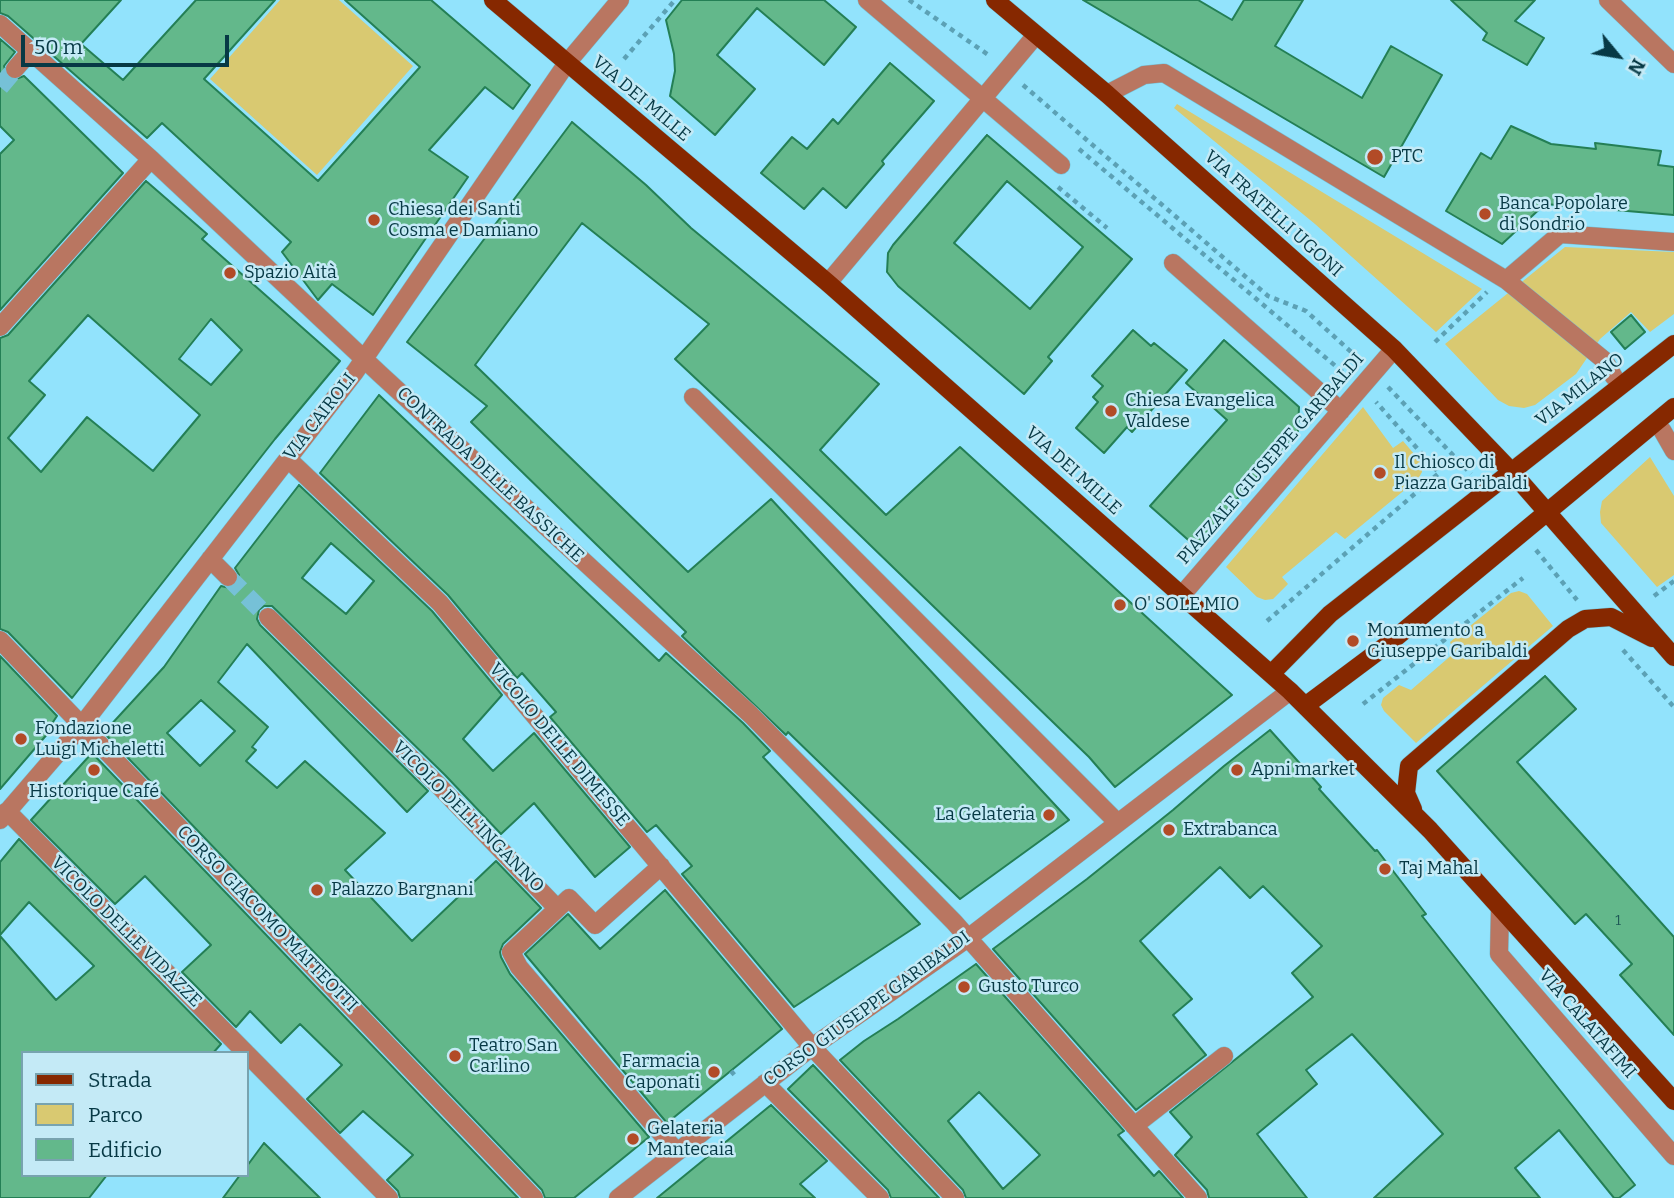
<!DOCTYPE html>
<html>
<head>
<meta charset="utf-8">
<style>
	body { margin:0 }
	#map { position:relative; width:1674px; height:1198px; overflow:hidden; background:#92e3fc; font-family:Bitter,serif }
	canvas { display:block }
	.legend { position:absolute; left:21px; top:1051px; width:228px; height:126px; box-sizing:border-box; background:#c4eaf6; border:2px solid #78a3af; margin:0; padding:9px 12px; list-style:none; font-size:21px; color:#073945 }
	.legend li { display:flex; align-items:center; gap:14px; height:35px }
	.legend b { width:35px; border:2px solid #78a3af }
	.north { position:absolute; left:1583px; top:21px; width:70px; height:70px; -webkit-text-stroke:5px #c4eaf6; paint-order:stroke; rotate:120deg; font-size:19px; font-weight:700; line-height:28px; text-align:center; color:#073945 }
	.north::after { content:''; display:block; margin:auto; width:24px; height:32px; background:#073945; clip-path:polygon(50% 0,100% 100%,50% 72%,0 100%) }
	.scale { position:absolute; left:21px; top:35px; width:208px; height:32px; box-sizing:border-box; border:4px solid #073945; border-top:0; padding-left:9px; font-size:21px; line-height:24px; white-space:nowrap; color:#073945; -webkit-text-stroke:5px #c4eaf6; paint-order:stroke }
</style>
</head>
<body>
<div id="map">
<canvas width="1674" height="1198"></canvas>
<ul class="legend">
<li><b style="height:9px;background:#862800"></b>Strada</li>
<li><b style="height:19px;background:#d9c971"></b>Parco</li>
<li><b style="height:19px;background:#63b88b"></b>Edificio</li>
</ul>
<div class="north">N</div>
<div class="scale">50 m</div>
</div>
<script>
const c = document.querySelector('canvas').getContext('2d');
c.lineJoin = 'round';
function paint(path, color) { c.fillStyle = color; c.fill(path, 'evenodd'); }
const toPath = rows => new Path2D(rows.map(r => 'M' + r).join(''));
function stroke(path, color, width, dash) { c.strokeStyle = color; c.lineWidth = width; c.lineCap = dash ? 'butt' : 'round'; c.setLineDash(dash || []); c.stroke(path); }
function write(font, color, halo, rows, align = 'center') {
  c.font = font + ' Bitter,serif'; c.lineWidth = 5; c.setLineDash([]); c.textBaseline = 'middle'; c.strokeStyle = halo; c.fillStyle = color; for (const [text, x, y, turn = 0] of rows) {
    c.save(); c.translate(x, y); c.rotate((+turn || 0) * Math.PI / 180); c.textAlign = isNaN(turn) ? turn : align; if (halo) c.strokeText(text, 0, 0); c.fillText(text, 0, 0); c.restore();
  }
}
paint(toPath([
	[280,0,339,0,413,66,317,175,210,79],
	[1177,104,1482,289,1436,332,1315,224,1174,108],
	[1565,247,1674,252,1674,314,1650,332,1631,312,1600,339,1576,374,1535,405,1524,408,1509,406,1498,400,1445,344],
	[1363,407,1393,448,1403,441,1421,462,1422,472,1418,479,1345,539,1336,532,1282,577,1288,584,1273,599,1265,600,1257,597,1226,567],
	[1650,457,1674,496,1674,575,1657,587,1601,523,1600,512,1602,501],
	[1519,591,1527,594,1553,626,1416,743,1384,711,1381,705,1383,698,1399,685,1411,690,1454,653,1450,642,1511,593]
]), '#d9c971');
const building = toPath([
	[0,0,121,0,81,44,123,80,196,0,275,0,204,79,318,181,420,67,345,0,431,0,530,85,513,109,485,87,429,150,468,177,373,315,332,284,318,300,282,252,291,242,162,123,147,138,8,16,0,13,0,0],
	[682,0,824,0,856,27,824,65,757,8,717,55,755,89,715,135,670,96,675,71,674,54,666,20,682,0],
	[1083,0,1198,0,1232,20,1244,0,1303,0,1275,46,1362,98,1391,46,1442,75,1384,177,1083,0],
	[1451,0,1535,0,1515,21,1544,38,1527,65,1483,40,1487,33,1451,0],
	[0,39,15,52,4,66,7,77,13,80,24,76,123,173,0,310,0,154,14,140,0,126,0,39],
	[890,63,934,101,882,161,884,164,846,208,823,188,804,209,761,173,792,137,807,149,833,119,838,124,890,63],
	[572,122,646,185,691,228,879,384,820,450,886,515,960,447,1232,695,1115,787,1089,757,771,449,675,359,709,324,582,223,475,365,688,572,771,499,1069,820,960,899,788,732,786,735,682,636,686,632,471,422,487,406,407,342,572,122],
	[1511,126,1551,144,1596,149,1595,143,1661,151,1658,165,1674,167,1674,215,1545,204,1502,244,1446,211,1481,153,1491,159,1511,126],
	[987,135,1132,259,1048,357,1052,361,1024,394,898,286,887,272,888,253,893,245,987,135],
	[1007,181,1083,247,1030,309,954,243,1007,181],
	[146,181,207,234,202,239,340,361,275,439,72,698,8,632,0,629,0,338,8,335,146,181],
	[88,315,200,415,153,471,87,417,41,472,8,438,45,395,29,381,88,315],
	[211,319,242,350,211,385,179,359,211,319],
	[1631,315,1645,332,1625,349,1611,332,1631,315],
	[1133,330,1151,346,1154,343,1187,370,1132,432,1127,427,1104,453,1076,428,1098,402,1093,397,1103,386,1092,376,1133,330],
	[1224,340,1299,407,1298,431,1195,546,1150,506,1227,420,1186,383,1224,340],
	[379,395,659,661,666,653,743,723,770,751,763,757,920,924,794,1007,682,874,692,866,656,825,647,832,550,717,556,712,522,673,517,678,448,595,320,473,379,395],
	[299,485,432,611,502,695,463,739,493,771,534,733,630,847,595,877,534,803,501,834,445,775,272,606,264,606,259,610,257,619,260,625,428,791,407,812,247,644,218,682,268,727,252,747,256,750,246,761,277,788,305,761,385,833,345,870,412,941,496,861,541,908,503,944,500,952,501,957,510,974,649,1137,574,1198,545,1198,542,1190,107,736,111,732,108,728,164,667,221,586,230,588,236,584,239,575,235,568,299,485],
	[331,543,374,581,346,614,302,578,331,543],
	[201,700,235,731,200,766,167,733,201,700],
	[0,656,57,716,53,722,55,725,0,789,0,656],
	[1545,676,1576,709,1517,762,1674,937,1674,1035,1620,975,1632,964,1586,914,1575,924,1437,771,1545,676],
	[1270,730,1321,787,1319,789,1375,851,1377,850,1426,914,1422,916,1635,1185,1619,1198,1614,1198,1559,1130,1515,1168,1540,1198,1374,1198,1443,1134,1352,1034,1306,1070,1317,1084,1257,1134,1307,1198,1209,1198,1207,1190,1175,1155,1192,1137,1170,1112,1313,997,1292,973,1322,946,1263,886,1250,898,1220,867,1140,941,1192,999,1173,1015,1206,1055,1136,1110,993,949,1087,879,1173,810,1224,766,1270,730],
	[92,753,518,1198,400,1198,398,1191,387,1180,413,1155,363,1111,340,1133,307,1099,342,1065,300,1024,281,1043,250,1011,236,1027,182,972,211,945,145,876,115,904,31,820,92,753],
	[19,839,221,1044,213,1053,23,1053,23,1175,107,1175,89,1198,0,1198,0,936,56,1000,94,966,29,902,0,935,0,862,19,839],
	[665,890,782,1029,667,1123,525,954,568,914,600,949,665,890],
	[976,964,1124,1131,1118,1135,1154,1176,1159,1171,1183,1198,966,1198,963,1190,840,1060,864,1041,898,1019,976,964],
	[979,1092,1040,1155,1003,1189,948,1121,979,1092],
	[813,1065,939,1198,891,1198,888,1190,788,1089,813,1065],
	[771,1105,827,1161,800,1184,815,1198,657,1198,771,1105],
	[264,1143,320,1198,223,1198,240,1175,247,1175,247,1166,264,1143]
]);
paint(building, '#63b88b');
stroke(building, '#247f55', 2);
stroke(toPath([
	[0,87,15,69],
	[228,577,268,617]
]), '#76c1d7', 18, [18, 9]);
const minor = toPath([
	[867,0,1061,165],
	[1608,0,1674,64],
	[0,24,151,159,380,374,751,715,954,922,1198,1198],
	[15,69,30,52],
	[1107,94,1144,75,1164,73,1506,280,1560,234,1674,242],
	[1173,263,1341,411],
	[1506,280,1604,360,1614,377],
	[828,283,1036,35],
	[0,327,151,159],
	[693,397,1118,823],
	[1662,430,1674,451],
	[288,459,440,603,812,1047,955,1198],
	[210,559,228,577],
	[1181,596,1394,349],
	[268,617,438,785,557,908],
	[0,640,534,1198],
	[7,811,246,1053],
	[0,820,82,725,355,372,567,63,620,0],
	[661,866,595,925,569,898,511,952,519,967,677,1152],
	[1500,908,1499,954,1674,1156],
	[247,1054,389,1198],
	[765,1083,880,1198],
	[1134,1126,1224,1056],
	[618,1198,812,1047,968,938,1290,691]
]);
const major = toPath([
	[493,0,828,283,1290,691,1430,830,1674,1101],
	[995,0,1107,94,1394,349,1511,471,1674,657],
	[1271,674,1330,614,1674,344],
	[1305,706,1388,644,1674,407],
	[1413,809,1406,793,1409,766,1568,629,1585,619,1611,617,1652,638]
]);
stroke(minor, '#76c1d7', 19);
stroke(major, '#76c1d7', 19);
stroke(toPath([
	[909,0,990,56],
	[624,59,675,0],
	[1023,85,1268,296,1306,311,1359,359],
	[1079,149,1345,374],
	[1058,187,1107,228],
	[1435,342,1487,292],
	[1388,387,1471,474],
	[1536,550,1577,600],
	[1654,596,1674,581],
	[1267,621,1439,473,1376,402],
	[1623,650,1674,707],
	[1363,704,1523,578],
	[731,1071,737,1078]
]), '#5ca1b5', 4.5, [5, 5]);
stroke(minor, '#b97661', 18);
stroke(major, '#862800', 18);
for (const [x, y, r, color] of [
	[1375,157,9,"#b24b27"],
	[1485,214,7,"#b24b27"],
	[374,220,7,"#b24b27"],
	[230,273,7,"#b24b27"],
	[1111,411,7,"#b24b27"],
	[1380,473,7,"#b24b27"],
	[1120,605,7,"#b24b27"],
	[1353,641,7,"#b24b27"],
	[21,739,7,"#b24b27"],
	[94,770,7,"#b24b27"],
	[1237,770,7,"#b24b27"],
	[1049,815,7,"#b24b27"],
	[1169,830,7,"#b24b27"],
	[1385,869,7,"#b24b27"],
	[317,890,7,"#b24b27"],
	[964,987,7,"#b24b27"],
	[455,1056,7,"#b24b27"],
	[714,1072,7,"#b24b27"],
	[633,1139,7,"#b24b27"]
]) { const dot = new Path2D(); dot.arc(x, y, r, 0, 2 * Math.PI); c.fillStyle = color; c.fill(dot); stroke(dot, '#c4eaf6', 2.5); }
write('14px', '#1e5956', null, [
	["1",1618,921]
]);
write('18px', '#073945', '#c4eaf6', [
	["VIA DEI MILLE",641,99,40],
	["VIA FRATELLI UGONI",1273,214,42],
	["VIA MILANO",1580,390,-38],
	["VIA CAIROLI",320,417,-52],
	["PIAZZALE GIUSEPPE GARIBALDI",1271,459,-49],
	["VIA DEI MILLE",1073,471,42],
	["CONTRADA DELLE BASSICHE",490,475,43],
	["VICOLO DELLE DIMESSE",559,745,50],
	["VICOLO DELL'INGANNO",468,817,45],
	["CORSO GIACOMO MATTEOTTI",267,919,46],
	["VICOLO DELLE VIDAZZE",126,932,45],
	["CORSO GIUSEPPE GARIBALDI",867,1009,-36],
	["VIA CALATAFIMI",1587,1024,49]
]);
write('18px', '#073945', '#c4eaf6', [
	["PTC",1391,157],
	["Banca Popolare",1499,204],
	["di Sondrio",1499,225],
	["Chiesa dei Santi",388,210],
	["Cosma e Damiano",388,231],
	["Spazio Aità",244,273],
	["Chiesa Evangelica",1125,401],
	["Valdese",1125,422],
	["Il Chiosco di",1394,463],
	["Piazza Garibaldi",1394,484],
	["O' SOLE MIO",1134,605],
	["Monumento a",1367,631],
	["Giuseppe Garibaldi",1367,652],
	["Fondazione",35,729],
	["Luigi Micheletti",35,750],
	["Apni market",1251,770],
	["Historique Café",94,792,"center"],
	["La Gelateria",1035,815,"right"],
	["Extrabanca",1183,830],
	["Taj Mahal",1399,869],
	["Palazzo Bargnani",331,890],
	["Gusto Turco",978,987],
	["Teatro San",469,1046],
	["Carlino",469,1067],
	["Farmacia",700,1062,"right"],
	["Caponati",700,1083,"right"],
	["Gelateria",647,1129],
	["Mantecaia",647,1150]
], 'left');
</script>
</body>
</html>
